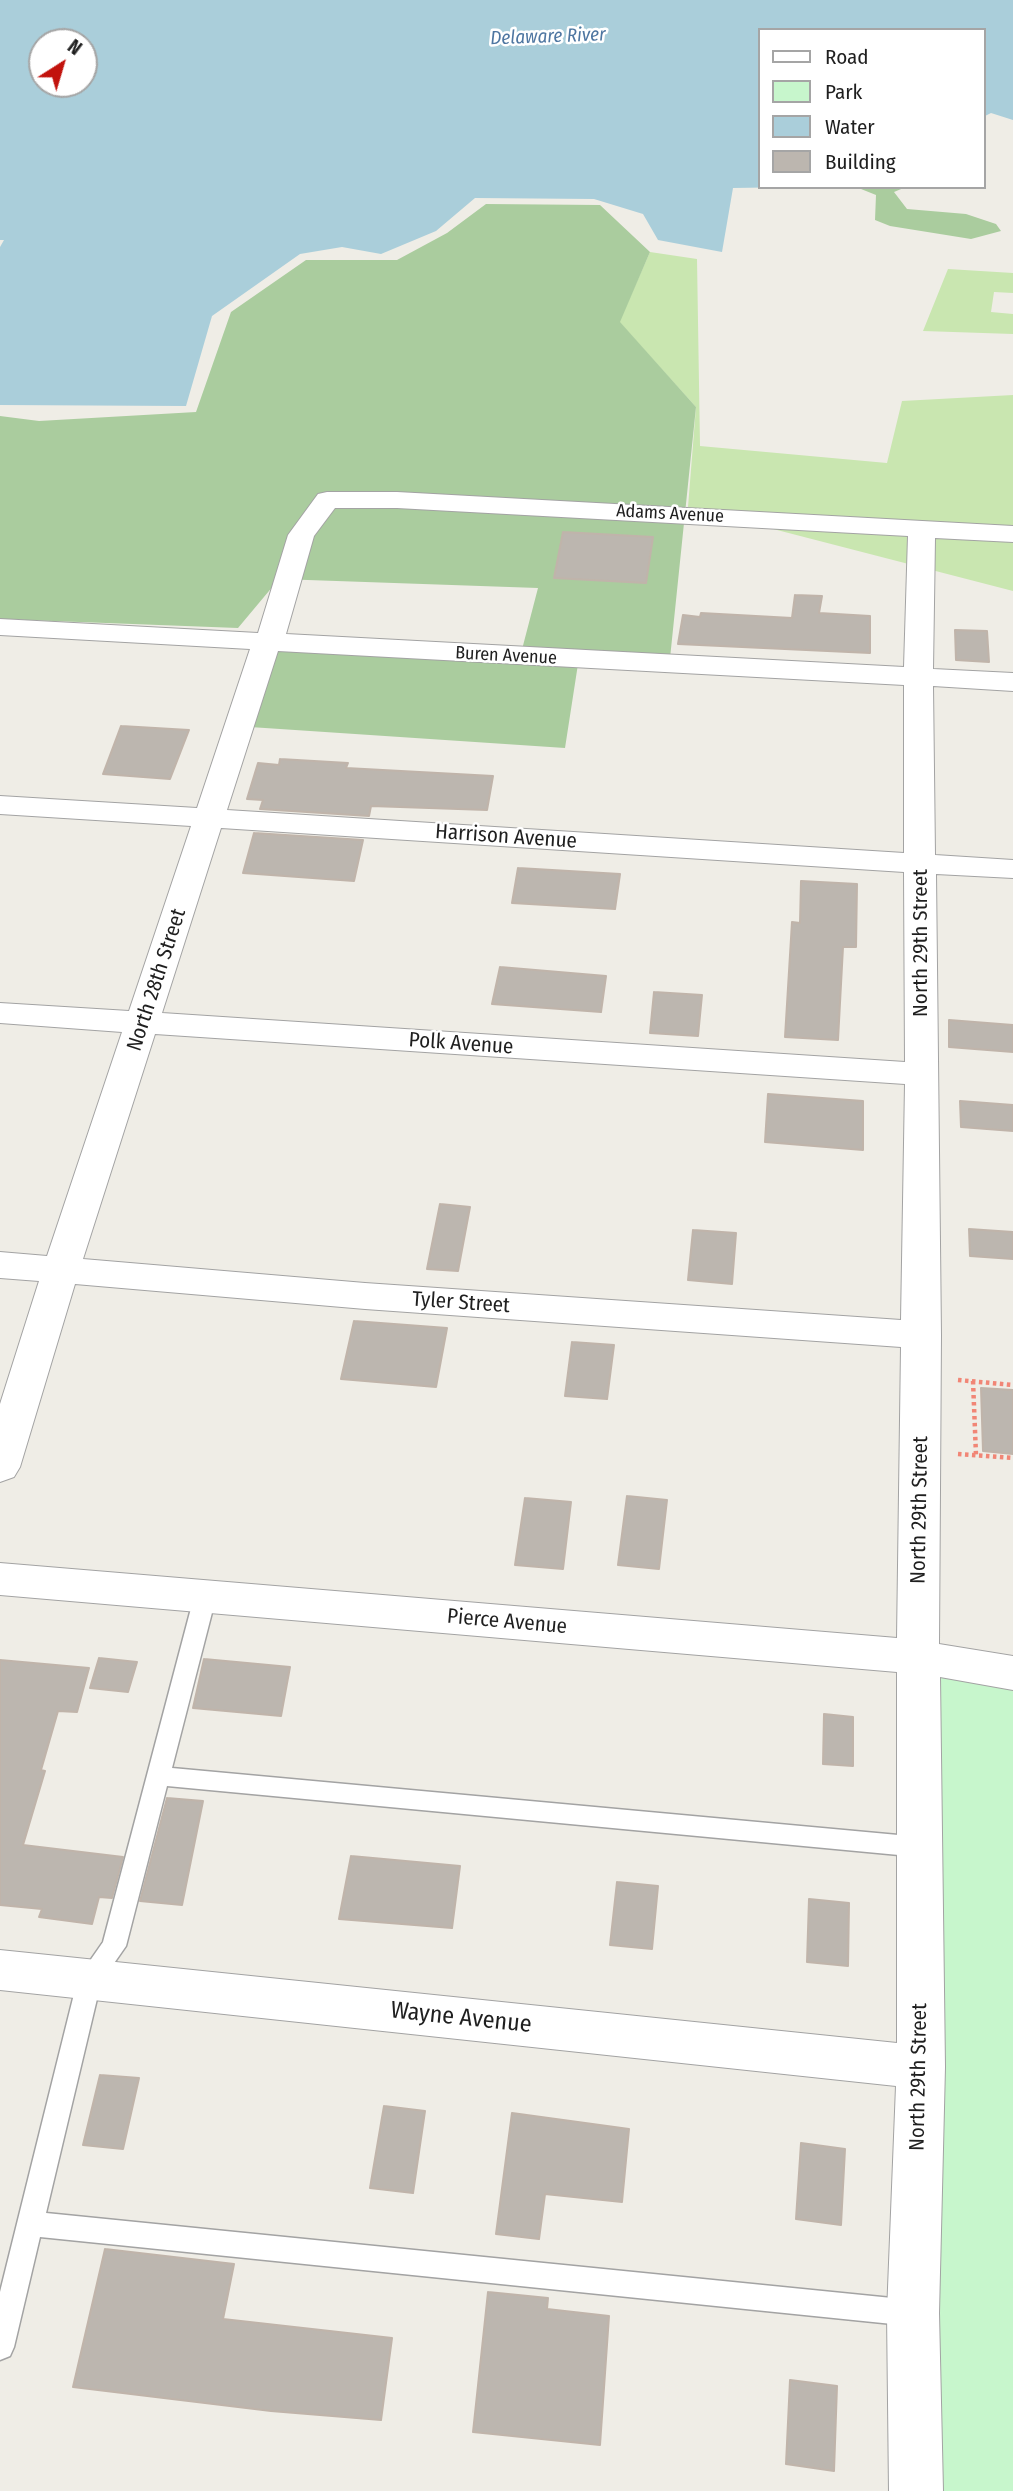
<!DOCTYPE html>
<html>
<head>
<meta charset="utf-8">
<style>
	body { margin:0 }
	#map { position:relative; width:1013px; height:2491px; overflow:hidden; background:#efede6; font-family:"Fira Sans Condensed",sans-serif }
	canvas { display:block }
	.legend { position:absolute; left:758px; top:28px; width:228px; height:161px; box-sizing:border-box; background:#fff; border:2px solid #a5a5a5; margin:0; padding:9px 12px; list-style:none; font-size:21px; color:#1f1f1f }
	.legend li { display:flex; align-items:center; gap:14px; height:35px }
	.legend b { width:35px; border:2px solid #a5a5a5 }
	.north { position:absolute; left:28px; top:28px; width:70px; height:70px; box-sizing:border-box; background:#fff; border:2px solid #a5a5a5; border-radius:50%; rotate:37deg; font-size:19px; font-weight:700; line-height:28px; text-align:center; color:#1f1f1f }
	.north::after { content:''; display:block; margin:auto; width:24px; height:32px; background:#c2130d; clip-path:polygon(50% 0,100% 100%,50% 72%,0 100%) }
</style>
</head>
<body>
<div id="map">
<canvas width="1013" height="2491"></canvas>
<ul class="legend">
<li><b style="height:9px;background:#fff"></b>Road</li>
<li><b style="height:19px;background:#c7f6cc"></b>Park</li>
<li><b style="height:19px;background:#aaceda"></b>Water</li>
<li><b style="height:19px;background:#bcb6af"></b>Building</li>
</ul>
<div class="north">N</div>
</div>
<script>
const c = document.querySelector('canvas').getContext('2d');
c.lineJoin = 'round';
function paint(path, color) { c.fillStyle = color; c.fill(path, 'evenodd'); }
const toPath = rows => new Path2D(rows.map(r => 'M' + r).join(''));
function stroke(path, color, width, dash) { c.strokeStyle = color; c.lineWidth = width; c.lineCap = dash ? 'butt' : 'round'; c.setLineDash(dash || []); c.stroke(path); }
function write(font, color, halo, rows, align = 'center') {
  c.font = font + ' "Fira Sans Condensed",sans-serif'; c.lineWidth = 5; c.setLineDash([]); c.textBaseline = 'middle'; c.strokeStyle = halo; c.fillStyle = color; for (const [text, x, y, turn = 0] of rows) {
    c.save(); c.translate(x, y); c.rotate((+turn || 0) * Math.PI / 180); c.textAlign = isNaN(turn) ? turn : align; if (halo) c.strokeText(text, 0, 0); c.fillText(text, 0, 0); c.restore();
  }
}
paint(toPath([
	[650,252,697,259,700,446,887,463,902,401,1013,395,1013,591,688,507,696,407,619,322],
	[948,269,1013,273,1013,293,994,292,991,312,1013,314,1013,334,923,331]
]), '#c9e6b0');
paint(toPath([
	[856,187,906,187,894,192,907,209,966,214,996,224,1001,231,971,239,890,226,875,220,876,195],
	[486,204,600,205,650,252,620,322,696,407,669,668,578,664,565,748,250,727,275,646,519,661,538,588,279,579,238,628,0,619,0,416,39,421,196,412,231,312,306,260,397,260,447,233]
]), '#aacc9e');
paint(toPath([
	[923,1644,1013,1662,1013,2491,919,2491]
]), '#c7f6cc');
paint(toPath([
	[0,0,1013,0,1013,120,991,113,983,117,983,30,759,30,759,187,796,187,733,188,722,252,658,240,643,214,594,199,475,198,436,231,381,254,342,247,300,254,212,316,186,406,0,405,0,247,4,240,0,240],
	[42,42,84,42,84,84,42,84]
]), '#aaceda');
const building = toPath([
	[563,532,653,537,646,583,554,578,563,532],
	[795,595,822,596,819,613,870,616,870,653,678,644,683,615,700,617,701,613,792,618,795,595],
	[955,630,987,631,989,662,956,660,955,630],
	[121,726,189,730,170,779,103,774,121,726],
	[280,759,348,763,346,768,493,776,487,810,371,806,369,816,260,809,263,800,247,799,258,763,279,765,280,759],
	[254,833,363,840,354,881,243,873,254,833],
	[518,868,620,874,615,909,512,903,518,868],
	[801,881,857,884,856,947,843,947,838,1040,785,1037,792,922,800,923,801,881],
	[500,967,606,976,601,1012,492,1004,500,967],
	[654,992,702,995,698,1036,650,1033,654,992],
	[949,1020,1013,1025,1013,1052,949,1047,949,1020],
	[768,1094,863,1101,863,1150,765,1142,768,1094],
	[960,1101,1013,1105,1013,1131,961,1127,960,1101],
	[440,1204,470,1207,458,1271,427,1269,440,1204],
	[969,1229,1013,1232,1013,1259,970,1256,969,1229],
	[693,1230,736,1233,732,1284,688,1280,693,1230],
	[354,1321,447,1328,436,1387,341,1379,354,1321],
	[572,1342,614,1345,607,1399,565,1396,572,1342],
	[981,1388,1013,1390,1013,1454,983,1451,981,1388],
	[627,1496,667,1500,659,1569,618,1565,627,1496],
	[525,1498,571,1502,563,1569,515,1565,525,1498],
	[99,1658,137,1662,128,1692,90,1688,99,1658],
	[204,1659,290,1667,281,1716,193,1708,204,1659],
	[0,1660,89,1668,77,1712,58,1711,41,1770,45,1771,23,1845,123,1857,112,1898,99,1897,92,1924,39,1917,42,1909,0,1905,0,1660],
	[824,1714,853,1717,853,1766,823,1764,824,1714],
	[167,1798,203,1801,182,1905,140,1901,167,1798],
	[351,1856,460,1866,452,1928,339,1919,351,1856],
	[617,1882,658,1886,652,1949,610,1945,617,1882],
	[809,1899,849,1903,848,1966,807,1962,809,1899],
	[100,2075,139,2078,123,2149,83,2145,100,2075],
	[384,2106,425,2111,413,2193,370,2188,384,2106],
	[512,2113,629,2129,622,2202,545,2194,539,2239,496,2234,512,2113],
	[801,2143,845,2149,841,2225,796,2219,801,2143],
	[105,2249,234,2264,223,2319,392,2338,381,2420,271,2411,73,2387,105,2249],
	[488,2292,548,2298,547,2309,609,2316,600,2445,473,2432,488,2292],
	[790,2380,837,2386,834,2471,786,2464,790,2380]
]);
paint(building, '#bcb6af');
stroke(building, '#c0b4aa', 2);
const service = toPath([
	[205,1589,213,1591,216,1597,172,1768,920,1837,928,1840,932,1847,928,1854,920,1857,167,1786,126,1946,101,1982,46,2213,912,2300,922,2304,926,2313,922,2322,912,2326,40,2237,14,2347,10,2356,0,2360,0,2292,78,1978,103,1942,194,1597,197,1591,205,1589]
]);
const minor = toPath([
	[327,492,397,492,1013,526,1013,542,935,538,933,669,1013,673,1013,691,933,686,935,855,1013,860,1013,878,936,874,941,1335,939,1644,1013,1656,1013,1690,940,1677,945,2067,939,2313,943,2491,889,2491,887,2313,896,2086,0,1990,0,1950,897,2043,897,1672,0,1595,0,1563,897,1638,901,1347,365,1309,75,1284,20,1467,14,1477,0,1482,0,1404,39,1281,0,1278,0,1252,47,1256,122,1032,0,1023,0,1003,129,1011,191,826,0,814,0,796,197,808,250,649,0,635,0,619,258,633,288,535,318,494,327,492],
	[335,508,397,508,908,536,904,667,286,634,314,536,335,508],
	[278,651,904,685,904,853,227,810,278,651],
	[221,828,904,872,905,1062,162,1013,221,828],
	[155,1034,905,1084,901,1320,365,1283,83,1259,155,1034]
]);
stroke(service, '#a3a3a3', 3);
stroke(minor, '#a3a3a3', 2);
stroke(toPath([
	[958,1380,1013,1385],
	[973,1381,976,1455],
	[958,1454,1013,1458]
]), '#f18676', 4.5, [3.5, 3.5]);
paint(service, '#fff');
paint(minor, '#fff');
write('18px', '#1f1f1f', '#fff', [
	["Adams Avenue",670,514,3],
	["Buren Avenue",506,656,3]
]);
write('italic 19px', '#4e76a1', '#fff', [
	["Delaware River",548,37,-2]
]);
write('21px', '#1f1f1f', '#fff', [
	["Harrison Avenue",506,837,4],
	["North 29th Street",921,943,-90],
	["North 28th Street",157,980,-72],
	["Polk Avenue",461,1044,4],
	["Tyler Street",461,1303,4],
	["North 29th Street",920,1510,-89],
	["Pierce Avenue",507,1622,5],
	["North 29th Street",919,2077,-89]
]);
write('24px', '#1f1f1f', '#fff', [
	["Wayne Avenue",461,2018,6]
]);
</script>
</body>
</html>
